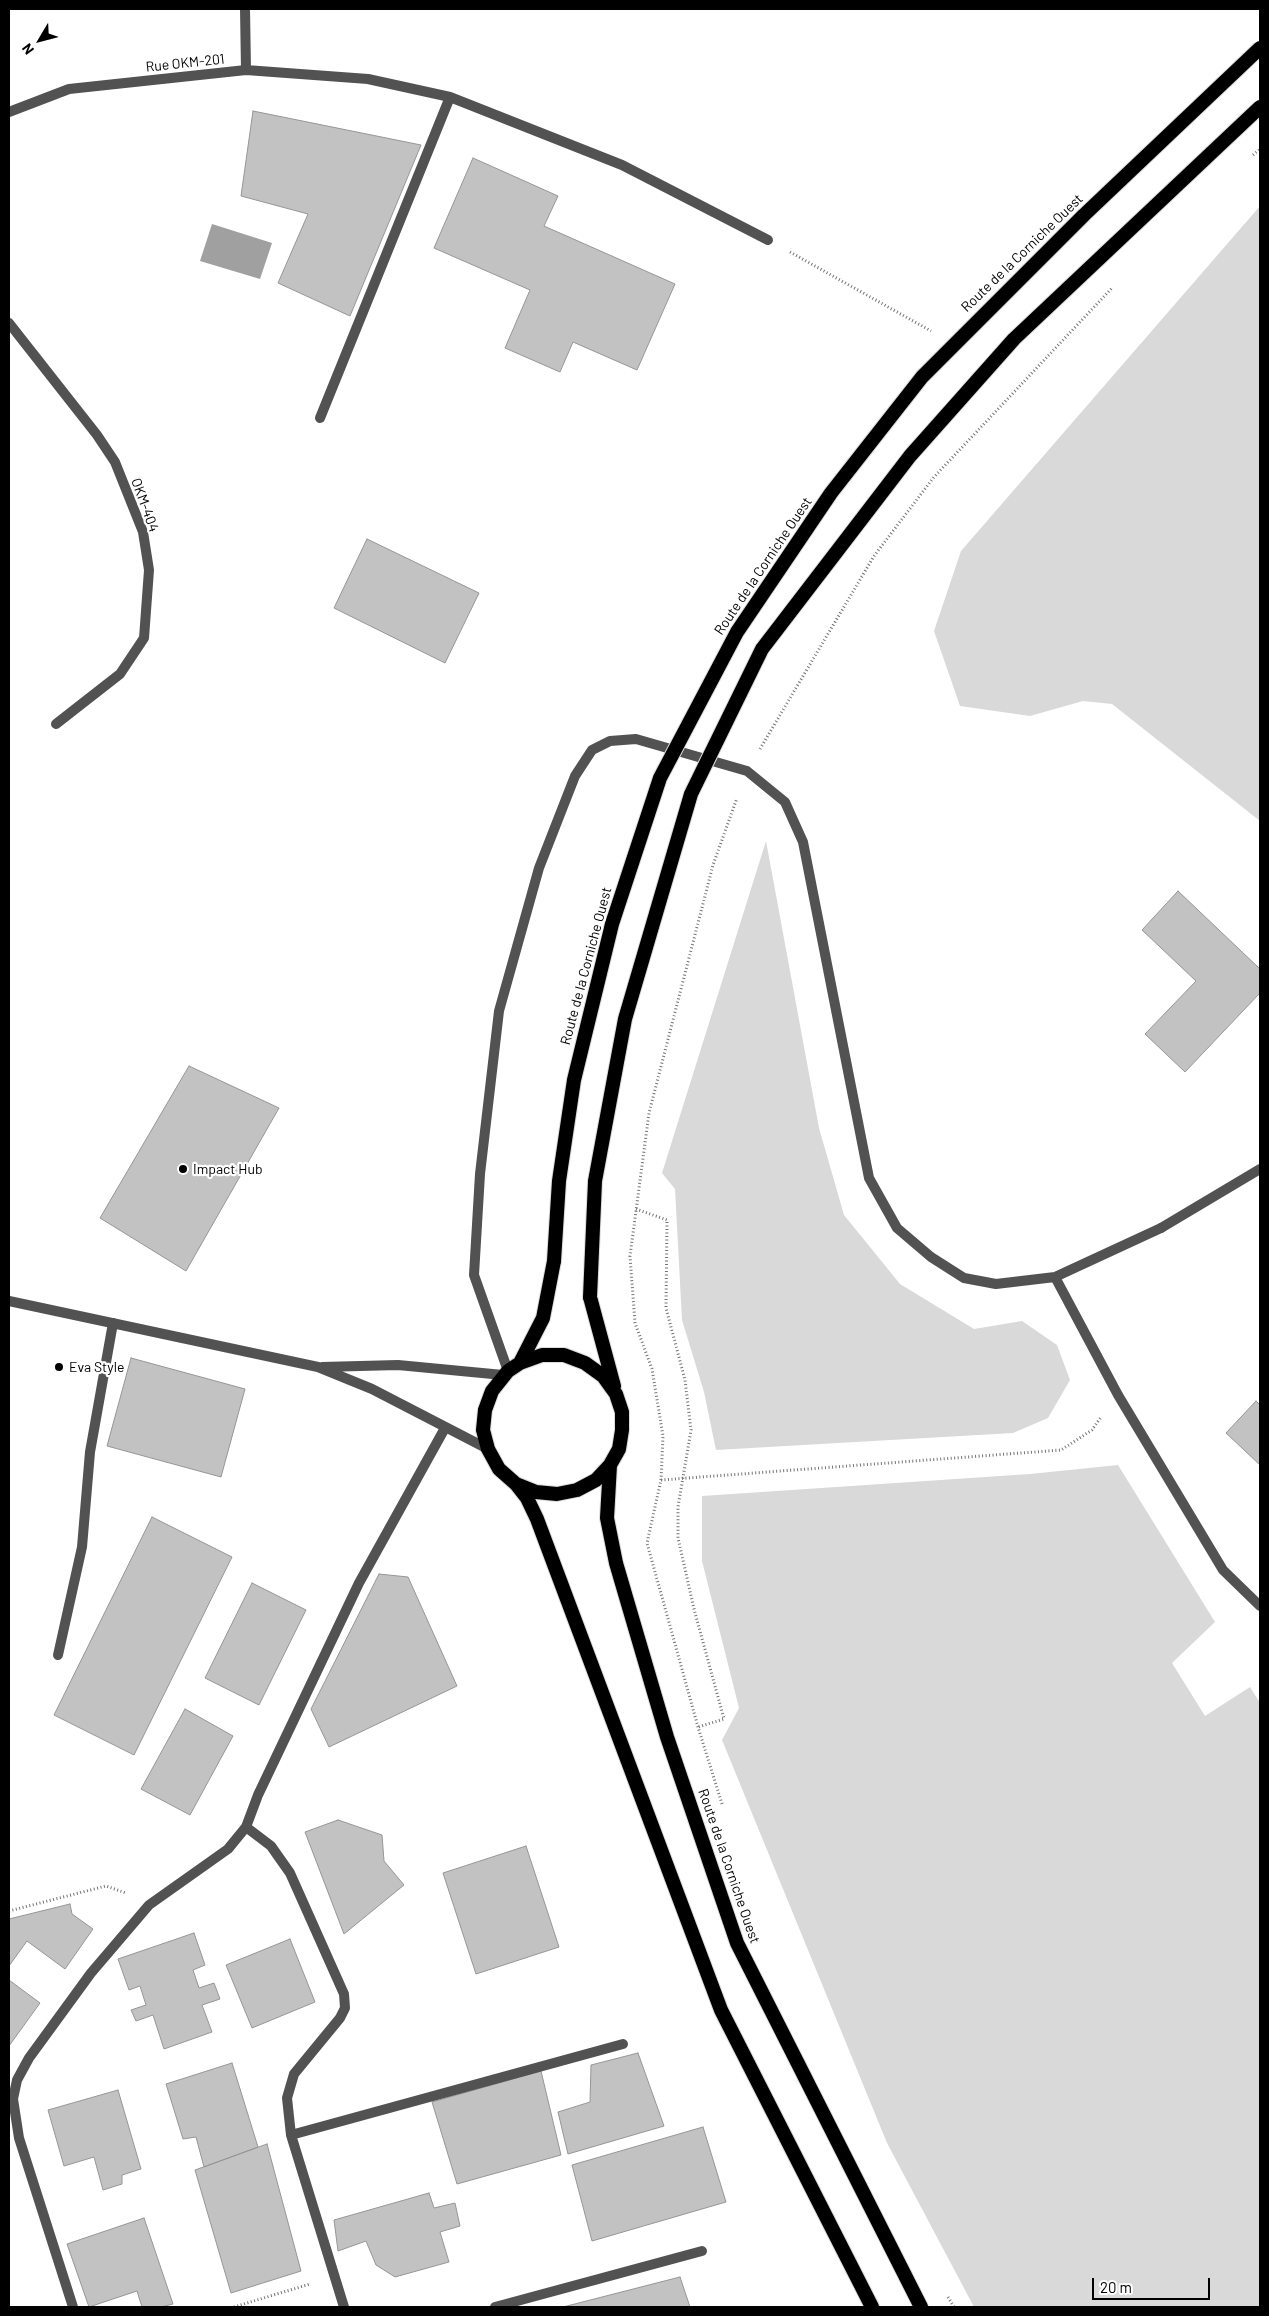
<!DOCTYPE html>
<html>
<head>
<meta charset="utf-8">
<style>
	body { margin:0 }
	#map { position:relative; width:1269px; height:2316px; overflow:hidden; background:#fff; font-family:Barlow,sans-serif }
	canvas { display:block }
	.frame { position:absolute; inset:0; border:10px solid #000; pointer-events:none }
	.north { position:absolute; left:15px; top:15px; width:50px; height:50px; -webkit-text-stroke:4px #fff; paint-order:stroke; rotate:233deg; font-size:14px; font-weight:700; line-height:20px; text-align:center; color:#000 }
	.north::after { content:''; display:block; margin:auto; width:18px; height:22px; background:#000; clip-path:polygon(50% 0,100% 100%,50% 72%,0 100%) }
	.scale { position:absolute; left:1092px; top:2278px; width:118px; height:22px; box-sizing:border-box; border:2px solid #000; border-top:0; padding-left:6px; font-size:15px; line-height:18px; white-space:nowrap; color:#000; -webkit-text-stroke:4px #fff; paint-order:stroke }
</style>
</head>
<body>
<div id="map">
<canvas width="1269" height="2316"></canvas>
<div class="frame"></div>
<div class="north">N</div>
<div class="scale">20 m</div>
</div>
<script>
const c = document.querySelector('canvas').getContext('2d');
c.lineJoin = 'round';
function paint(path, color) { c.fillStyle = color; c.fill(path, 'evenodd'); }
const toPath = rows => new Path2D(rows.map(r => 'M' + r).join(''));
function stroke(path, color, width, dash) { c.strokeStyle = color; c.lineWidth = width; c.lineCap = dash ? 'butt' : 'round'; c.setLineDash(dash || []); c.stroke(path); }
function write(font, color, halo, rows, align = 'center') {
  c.font = font + ' Barlow,sans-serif'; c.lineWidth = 4.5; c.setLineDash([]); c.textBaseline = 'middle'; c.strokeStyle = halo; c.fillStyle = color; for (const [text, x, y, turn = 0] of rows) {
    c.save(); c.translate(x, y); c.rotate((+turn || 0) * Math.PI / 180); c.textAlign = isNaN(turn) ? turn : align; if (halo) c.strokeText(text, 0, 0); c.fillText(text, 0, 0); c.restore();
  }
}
paint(toPath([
	[1260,206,1260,821,1112,704,1083,701,1030,716,960,706,934,631,961,551],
	[766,841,819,1128,844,1215,900,1284,974,1329,1022,1321,1057,1345,1070,1380,1048,1418,1013,1433,716,1450,704,1392,682,1320,675,1189,662,1173],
	[1118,1465,1215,1622,1172,1663,1205,1716,1250,1687,1260,1703,1260,2307,974,2307,887,2143,722,1740,739,1708,702,1561,702,1496,1030,1474]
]), '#d9d9d9');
paint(toPath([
	[212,224,272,243,260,279,200,261]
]), '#a0a0a0');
const building = toPath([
	[253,111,421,145,350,316,278,283,308,214,241,196,253,111],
	[473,158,558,196,544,226,675,284,637,370,573,342,560,372,505,348,530,290,434,248,473,158],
	[367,539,479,593,445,663,334,608,367,539],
	[1178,891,1260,969,1260,993,1185,1072,1145,1034,1196,981,1142,930,1178,891],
	[189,1066,279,1108,186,1271,100,1218,189,1066],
	[131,1358,245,1389,221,1477,107,1446,131,1358],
	[1256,1401,1260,1405,1260,1465,1226,1433,1256,1401],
	[152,1517,232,1557,134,1755,54,1715,152,1517],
	[379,1574,408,1577,457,1686,329,1747,311,1709,379,1574],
	[252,1583,306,1610,259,1705,205,1678,252,1583],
	[185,1709,233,1736,190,1815,141,1789,185,1709],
	[338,1820,382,1835,384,1861,404,1885,344,1934,305,1832,338,1820],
	[526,1846,559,1947,476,1974,443,1873,526,1846],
	[70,1904,72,1914,93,1929,65,1969,27,1941,9,1966,9,1919,70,1904],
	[194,1933,205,1965,193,1970,199,1988,214,1983,220,1999,202,2005,212,2032,164,2049,153,2015,136,2021,131,2010,146,2005,140,1986,129,1990,118,1959,194,1933],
	[290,1939,315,2002,252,2028,226,1965,290,1939],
	[9,1980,40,2003,9,2046,9,1980],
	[638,2053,664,2126,568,2154,558,2112,590,2102,591,2065,638,2053],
	[232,2063,258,2147,204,2167,196,2137,183,2139,166,2084,232,2063],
	[541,2071,561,2155,457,2184,432,2102,541,2071],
	[118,2090,141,2169,122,2175,122,2184,103,2190,94,2157,64,2166,48,2110,118,2090],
	[703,2127,726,2202,592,2241,572,2165,703,2127],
	[267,2144,301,2271,231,2293,195,2170,267,2144],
	[429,2193,434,2208,455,2203,460,2226,440,2232,449,2262,395,2277,376,2265,366,2241,338,2251,334,2220,429,2193],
	[144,2218,173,2304,161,2307,142,2307,137,2291,89,2307,67,2244,144,2218],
	[680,2277,690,2307,563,2307,680,2277]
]);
paint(building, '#c2c2c2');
stroke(building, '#969696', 1);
const trunk = toPath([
	[590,1297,614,1386],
	[520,1363,543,1318,554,1261],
	[610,1465,607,1518,616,1563,667,1737,737,1943,921,2307],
	[516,1484,536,1492,557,1494,577,1490,596,1480,610,1465,619,1449,622,1430,622,1412,616,1394,603,1376,585,1363,564,1355,542,1355,520,1363,508,1371,492,1391,485,1410,483,1430,488,1449,499,1469,516,1484,527,1498,537,1519,721,2010,872,2307]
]);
stroke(trunk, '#dbdbdb', 16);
stroke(toPath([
	[1253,155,1260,149],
	[790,252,931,331],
	[760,749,874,556,934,477,1112,288],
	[636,1209,667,1220,666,1308,685,1380,691,1430,678,1507,678,1538,694,1609,724,1719,698,1727],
	[661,1480,1061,1450,1092,1430,1101,1417],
	[722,1804,698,1727,647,1543,661,1480,663,1436,652,1369,635,1323,630,1256,649,1113,713,865,737,798],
	[9,1911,106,1886,126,1893],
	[948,2297,954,2307],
	[234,2307,310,2284]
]), '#747474', 3, [1, 2.5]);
stroke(toPath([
	[1161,1228,1260,1169]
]), '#525252', 10);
stroke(toPath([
	[245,9,246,70],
	[9,112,69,89,246,70,368,79,450,97,622,165,768,240],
	[9,323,97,435,115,462,143,532,149,570,144,638,120,674,56,724],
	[320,418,450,97],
	[1055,1277,1118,1395,1223,1570,1260,1606],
	[508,1371,474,1275,480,1174,499,1011,539,868,575,776,592,750,610,741,636,739,747,771,785,802,803,842,869,1178,897,1228,931,1257,964,1278,996,1284,1055,1277,1161,1228],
	[58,1655,82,1547,90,1452,113,1323],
	[246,1827,271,1846,290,1873,344,1994,345,2008,340,2018,294,2074,287,2098,291,2135,344,2307],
	[291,2135,623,2044],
	[73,2307,19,2138,13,2099,17,2080,29,2058,91,1973,149,1905,228,1849,246,1827,258,1795,359,1583,445,1428],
	[495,2307,702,2251]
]), '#525252', 10);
stroke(toPath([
	[9,1301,318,1367,372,1389,488,1449],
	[322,1367,398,1365,503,1375]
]), '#525252', 10);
stroke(trunk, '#000', 14);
const trunkBridge = toPath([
	[554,1261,559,1181,574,1080,612,924,660,778,737,632,831,493,922,377,1084,215,1260,48],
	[590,1297,595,1181,625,1019,691,794,762,649,910,456,1014,339,1260,107]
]);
stroke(trunkBridge, '#dbdbdb', 16, []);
stroke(trunkBridge, '#000', 14);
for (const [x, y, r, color] of [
	[183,1169,5,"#000"],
	[59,1367,5,"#000"]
]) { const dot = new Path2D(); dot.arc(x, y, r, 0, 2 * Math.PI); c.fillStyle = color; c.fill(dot); stroke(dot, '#fff', 2); }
write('14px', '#000', '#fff', [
	["Rue OKM-201",185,63,-6],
	["Route de la Corniche Ouest",1022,253,-44],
	["OKM-404",145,505,70],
	["Route de la Corniche Ouest",763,566,-56],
	["Route de la Corniche Ouest",586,966,-75],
	["Route de la Corniche Ouest",729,1866,71]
]);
write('14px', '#000', '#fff', [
	["Impact Hub",193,1169],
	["Eva Style",69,1367]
], 'left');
</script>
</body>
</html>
